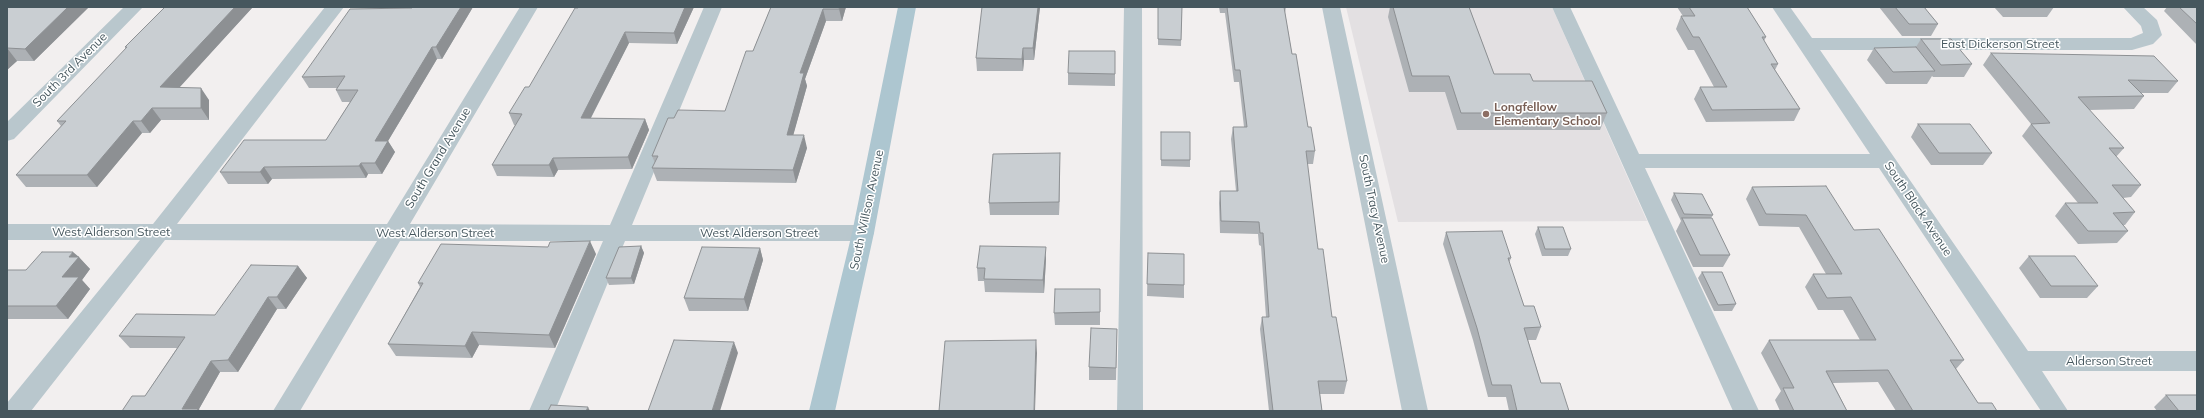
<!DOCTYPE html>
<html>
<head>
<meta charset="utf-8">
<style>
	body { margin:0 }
	#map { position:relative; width:2204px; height:418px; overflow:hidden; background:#f2efef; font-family:Mulish,sans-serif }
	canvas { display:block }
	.frame { position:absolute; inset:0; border:8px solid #46575e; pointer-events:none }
</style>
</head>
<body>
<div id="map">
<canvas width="2204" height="418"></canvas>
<div class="frame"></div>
</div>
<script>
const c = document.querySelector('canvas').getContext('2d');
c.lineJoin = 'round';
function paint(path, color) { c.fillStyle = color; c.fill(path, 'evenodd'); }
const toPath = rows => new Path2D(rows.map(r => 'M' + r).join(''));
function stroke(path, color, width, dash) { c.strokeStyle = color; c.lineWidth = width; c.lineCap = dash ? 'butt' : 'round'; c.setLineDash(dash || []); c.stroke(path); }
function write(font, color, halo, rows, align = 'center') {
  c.font = font + ' Mulish,sans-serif'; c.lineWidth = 3; c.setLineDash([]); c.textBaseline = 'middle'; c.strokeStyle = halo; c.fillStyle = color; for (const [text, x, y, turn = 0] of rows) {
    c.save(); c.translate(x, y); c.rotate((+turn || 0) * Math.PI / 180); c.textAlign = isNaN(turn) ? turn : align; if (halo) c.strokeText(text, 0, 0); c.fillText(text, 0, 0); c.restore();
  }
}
paint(toPath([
	[1346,7,1552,7,1647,221,1398,222]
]), '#e3e0e2');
paint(toPath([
	[124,7,143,7,14,139,7,141,7,122,124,7],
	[325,7,344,7,177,224,387,224,520,7,538,7,410,224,610,225,704,7,722,7,632,225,863,225,871,227,874,233,871,239,863,241,625,241,555,411,529,411,603,241,400,241,300,411,273,411,377,241,165,240,31,411,7,411,7,403,140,240,7,240,7,224,153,224,325,7],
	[1124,7,1142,7,1143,411,1117,411,1124,7],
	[1322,7,1340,7,1428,411,1402,411,1322,7],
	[1552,7,1570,7,1639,154,1870,154,1772,7,1790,7,1812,38,2131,38,2143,33,2141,26,2123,7,2143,7,2157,20,2162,35,2153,44,2132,50,1820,50,2028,351,2197,351,2197,371,2042,371,2068,411,2041,411,1879,168,1645,168,1759,411,1733,411,1552,7]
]), '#b9c7cd');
paint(toPath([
	[898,7,916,7,874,233,835,411,809,411,852,233,898,7]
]), '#adc6d0');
paint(toPath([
	[7,7,89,7,34,61,17,61,7,70],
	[165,7,252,7,252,8,179,87,209,100,209,120,161,120,150,133,142,133,97,187,26,187,16,175,61,126,57,121,126,49,125,47],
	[412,7,473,7,442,59,437,59,388,141,395,152,382,174,368,174,366,178,272,179,268,184,228,184,220,172,326,140,350,102,342,102,336,90,337,88,309,88,302,77,412,8],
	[694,7,677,44,629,43,591,118,645,119,649,130,632,169,558,170,554,177,497,176,492,165,515,125,514,125,509,113,529,87,578,8],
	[771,7,846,7,842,21,826,21,805,79,807,86,793,135,807,148,796,183,657,181,652,168,655,163,652,156,674,118,725,111,753,51],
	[1040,7,1034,60,1024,60,1023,71,977,71,976,58],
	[1158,7,1182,7,1181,46,1158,45],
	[1219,7,1286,7,1285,13,1292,54,1308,127,1315,151,1313,164,1307,164,1318,249,1332,317,1347,381,1344,394,1320,394,1322,411,1269,411,1260,329,1262,317,1266,317,1261,246,1259,245,1258,234,1220,233,1219,203,1220,191,1236,191,1231,139,1233,127,1244,127,1239,82,1234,82,1225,13,1220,13],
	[1390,7,1469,7,1494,74,1533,81,1607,113,1600,130,1457,130,1445,92,1409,92,1388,17],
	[1677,7,1747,7,1766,37,1764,41,1778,64,1775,70,1800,109,1794,121,1706,122,1694,99,1700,87,1714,87,1694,50,1688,50,1676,29,1681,16,1683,16],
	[1879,7,1924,7,1938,24,1931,36,1902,36],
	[1994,7,2054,7,2047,17,2003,17],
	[2167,7,2197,7,2197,45,2164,11],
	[1921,39,1972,64,1964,77,1933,77,1932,76,1927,84,1886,84,1867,60,1874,48,1916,47],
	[1115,51,1115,86,1068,85,1068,73],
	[1991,53,2178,81,2168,93,2141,93,2144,96,2134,109,2089,110,2124,148,2116,157,2141,185,2131,197,2123,198,2135,212,2125,225,2123,225,2128,231,2117,243,2078,244,2055,216,2065,203,2078,203,2022,136,2031,124,1983,65],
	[1918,124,1992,153,1983,165,1931,165,1911,137],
	[1161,132,1190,160,1190,167,1161,166],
	[1060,166,1059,215,990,215,989,203],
	[1752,187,1854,230,1964,360,1956,369,1978,403,1997,411,1896,411,1878,382,1833,383,1847,411,1780,411,1775,400,1781,391,1761,353,1769,340,1860,340,1843,310,1818,310,1805,287,1813,274,1826,274,1799,227,1759,226,1746,199],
	[1674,193,1713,215,1711,218,1730,255,1723,267,1693,267,1676,231,1681,221,1671,200],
	[1538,227,1571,249,1568,256,1542,256,1535,234],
	[1446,232,1511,258,1509,263,1524,306,1541,327,1536,340,1528,340,1541,383,1569,411,1509,411,1506,397,1488,397,1473,340,1443,244],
	[641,246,644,253,634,284,609,285,606,278],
	[760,248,763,260,748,311,689,311,684,298],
	[1148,253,1184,285,1184,298,1147,296],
	[596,254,555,348,479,345,472,358,396,356,388,344,420,287,418,283],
	[2029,256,2098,286,2087,298,2040,298,2019,268],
	[78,257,90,269,82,280,90,289,68,319,8,319,7,318,7,270,26,270],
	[1046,259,1044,293,985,292,984,281,978,281,977,268],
	[298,266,307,278,286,309,277,309,238,372,220,372,199,409,145,396,177,348,130,348,119,336,215,315],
	[1702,272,1736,304,1732,311,1714,311,1698,278],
	[1100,289,1100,325,1055,325,1054,313],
	[1117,329,1116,380,1089,380,1089,367],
	[2166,395,2197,411,2157,411,2154,407]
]), '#adb1b5');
paint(toPath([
	[68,7,89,7,34,61,25,49],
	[235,7,252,7,252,8,169,99,160,87],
	[461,7,473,7,442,59,436,47],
	[685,7,694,7,677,44,674,33],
	[840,7,846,7,842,21,839,9],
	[1038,7,1040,7,1034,60,1033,48],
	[823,9,826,21,805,79,807,86,790,147,787,135,800,73],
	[625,32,629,43,585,129,581,118],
	[432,47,437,59,388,141,395,152,382,174,375,163,375,141],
	[7,48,17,61,7,70],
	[1023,48,1024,60,1023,71,1022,59],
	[201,88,209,100,209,120,201,108],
	[152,108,161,120,150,133,141,121],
	[645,119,649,130,632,169,628,157],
	[133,121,142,133,97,187,87,175],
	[804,135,807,148,796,183,793,170],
	[1060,153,1060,166,1059,215,1059,202],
	[553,158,558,170,554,177,549,165],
	[361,163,368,174,366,178,359,166],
	[264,167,272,179,268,184,260,172],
	[590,241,596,254,555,348,549,335],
	[641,246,644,253,634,284,631,278],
	[1046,247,1046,259,1044,293,1043,280],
	[760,248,763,260,748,311,744,299],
	[73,252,79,257,90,269,82,280,90,289,68,319,56,306,62,277,69,257],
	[298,266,307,278,286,309,277,297],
	[268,297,277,309,238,372,228,360],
	[472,332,479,345,472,358,465,346],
	[1036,340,1037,353,1035,411,1034,411],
	[734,342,738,353,720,411,712,411],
	[211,361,220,372,199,409,200,411,184,411,182,409],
	[588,407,590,411,586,411]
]), '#8d9093');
const building = toPath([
	[7,7,68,7,25,49,7,48,7,7],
	[165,7,235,7,160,87,201,88,201,108,152,108,141,121,133,121,87,175,16,175,66,121,57,121,127,47,125,47,165,7],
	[412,7,461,7,436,47,432,47,375,141,388,141,375,163,361,163,359,166,264,167,260,172,220,172,244,140,326,140,358,90,336,90,345,76,302,77,350,9,412,8,412,7],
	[579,7,685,7,674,33,625,32,581,118,645,119,628,157,553,158,549,165,492,165,522,114,509,113,525,87,529,87,575,8,578,8,579,7],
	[771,7,840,7,839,9,823,9,800,73,804,73,787,135,804,135,793,170,652,168,658,156,652,156,668,118,674,118,678,110,725,111,746,51,753,51,771,7],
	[982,7,1038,7,1033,48,1023,48,1022,59,976,58,982,7],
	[1158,7,1182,7,1181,40,1158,39,1158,7],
	[1227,7,1284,7,1292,54,1296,54,1308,127,1311,127,1315,151,1306,151,1318,249,1323,249,1332,317,1336,317,1347,381,1318,381,1322,411,1273,411,1262,317,1269,317,1263,233,1260,233,1259,222,1221,221,1220,191,1238,191,1233,127,1247,127,1240,70,1235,70,1227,7],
	[1393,7,1469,7,1494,74,1530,74,1533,81,1592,81,1607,113,1461,113,1449,76,1412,76,1393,7],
	[1689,7,1747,7,1766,37,1762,37,1778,64,1771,64,1800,109,1712,110,1700,87,1727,87,1699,37,1693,37,1681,16,1695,16,1689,7],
	[1895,7,1924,7,1938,24,1909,24,1895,7],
	[2179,7,2197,7,2197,24,2179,7],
	[1921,39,1951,39,1972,64,1941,65,1921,39],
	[1916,47,1935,71,1893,72,1874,48,1916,47],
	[1069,51,1115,51,1115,74,1068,73,1069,51],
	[1991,53,2154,56,2178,81,2128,80,2144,96,2078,97,2124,148,2109,148,2141,185,2112,185,2135,212,2113,213,2128,231,2088,231,2065,203,2098,203,2031,124,2050,123,1991,53],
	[1918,124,1970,124,1992,153,1939,153,1918,124],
	[1161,132,1190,132,1190,160,1161,160,1161,132],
	[1060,153,1059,202,989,203,993,154,1060,153],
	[1826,186,1854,230,1879,229,1964,360,1950,360,1978,403,1992,403,1997,411,1913,411,1888,370,1826,371,1847,411,1794,411,1783,388,1794,388,1769,340,1876,340,1851,297,1827,298,1813,274,1842,274,1806,215,1766,214,1752,187,1826,186],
	[1674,193,1702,194,1713,215,1684,214,1674,193],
	[1682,218,1712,218,1730,255,1700,255,1682,218],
	[1538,227,1563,227,1571,249,1545,249,1538,227],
	[1502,231,1511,258,1508,258,1524,306,1534,306,1541,327,1524,328,1541,383,1560,383,1569,411,1517,411,1511,385,1492,385,1477,328,1446,232,1502,231],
	[590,241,549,335,472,332,465,346,388,344,423,283,418,283,441,244,548,247,550,242,590,241],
	[641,246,631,278,606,278,619,247,641,246],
	[980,246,1046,247,1043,280,984,279,985,268,977,268,980,246],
	[702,247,760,248,744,299,684,298,702,247],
	[42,252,73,252,69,257,79,257,62,277,79,277,56,306,7,306,7,270,26,270,42,252],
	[1148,253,1184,254,1184,285,1147,284,1148,253],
	[2029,256,2075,256,2098,286,2051,286,2029,256],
	[251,265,298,266,277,297,268,297,228,360,211,361,182,409,198,409,197,411,122,411,132,396,145,396,185,337,119,336,136,314,215,315,251,265],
	[1702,272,1722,272,1736,304,1718,305,1702,272],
	[1055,289,1100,289,1100,312,1054,313,1055,289],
	[1091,328,1117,329,1116,368,1089,367,1091,328],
	[674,340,734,342,712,411,648,411,674,340],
	[1036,340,1034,411,939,411,945,341,1036,340],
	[2166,395,2197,395,2197,411,2179,411,2166,395],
	[551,405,588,407,586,411,548,411,551,405]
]);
paint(building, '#c9ced2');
stroke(building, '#8d9093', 1);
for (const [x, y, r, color] of [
	[1486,114,4,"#8d6e63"]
]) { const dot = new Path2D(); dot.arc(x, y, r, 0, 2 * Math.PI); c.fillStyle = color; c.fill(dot); stroke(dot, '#fff', 1.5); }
write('12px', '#46575e', '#fff', [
	["East Dickerson Street",2000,44],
	["South 3rd Avenue",70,70,-45],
	["South Grand Avenue",438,158,-59],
	["South Tracy Avenue",1374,209,78],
	["South Black Avenue",1918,209,56],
	["South Willson Avenue",867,210,-78],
	["West Alderson Street",111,232],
	["West Alderson Street",435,233],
	["West Alderson Street",759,233],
	["Alderson Street",2109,361]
]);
write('bold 12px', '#785e54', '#fff', [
	["Longfellow",1494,107],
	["Elementary School",1494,121]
], 'left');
</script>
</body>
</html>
